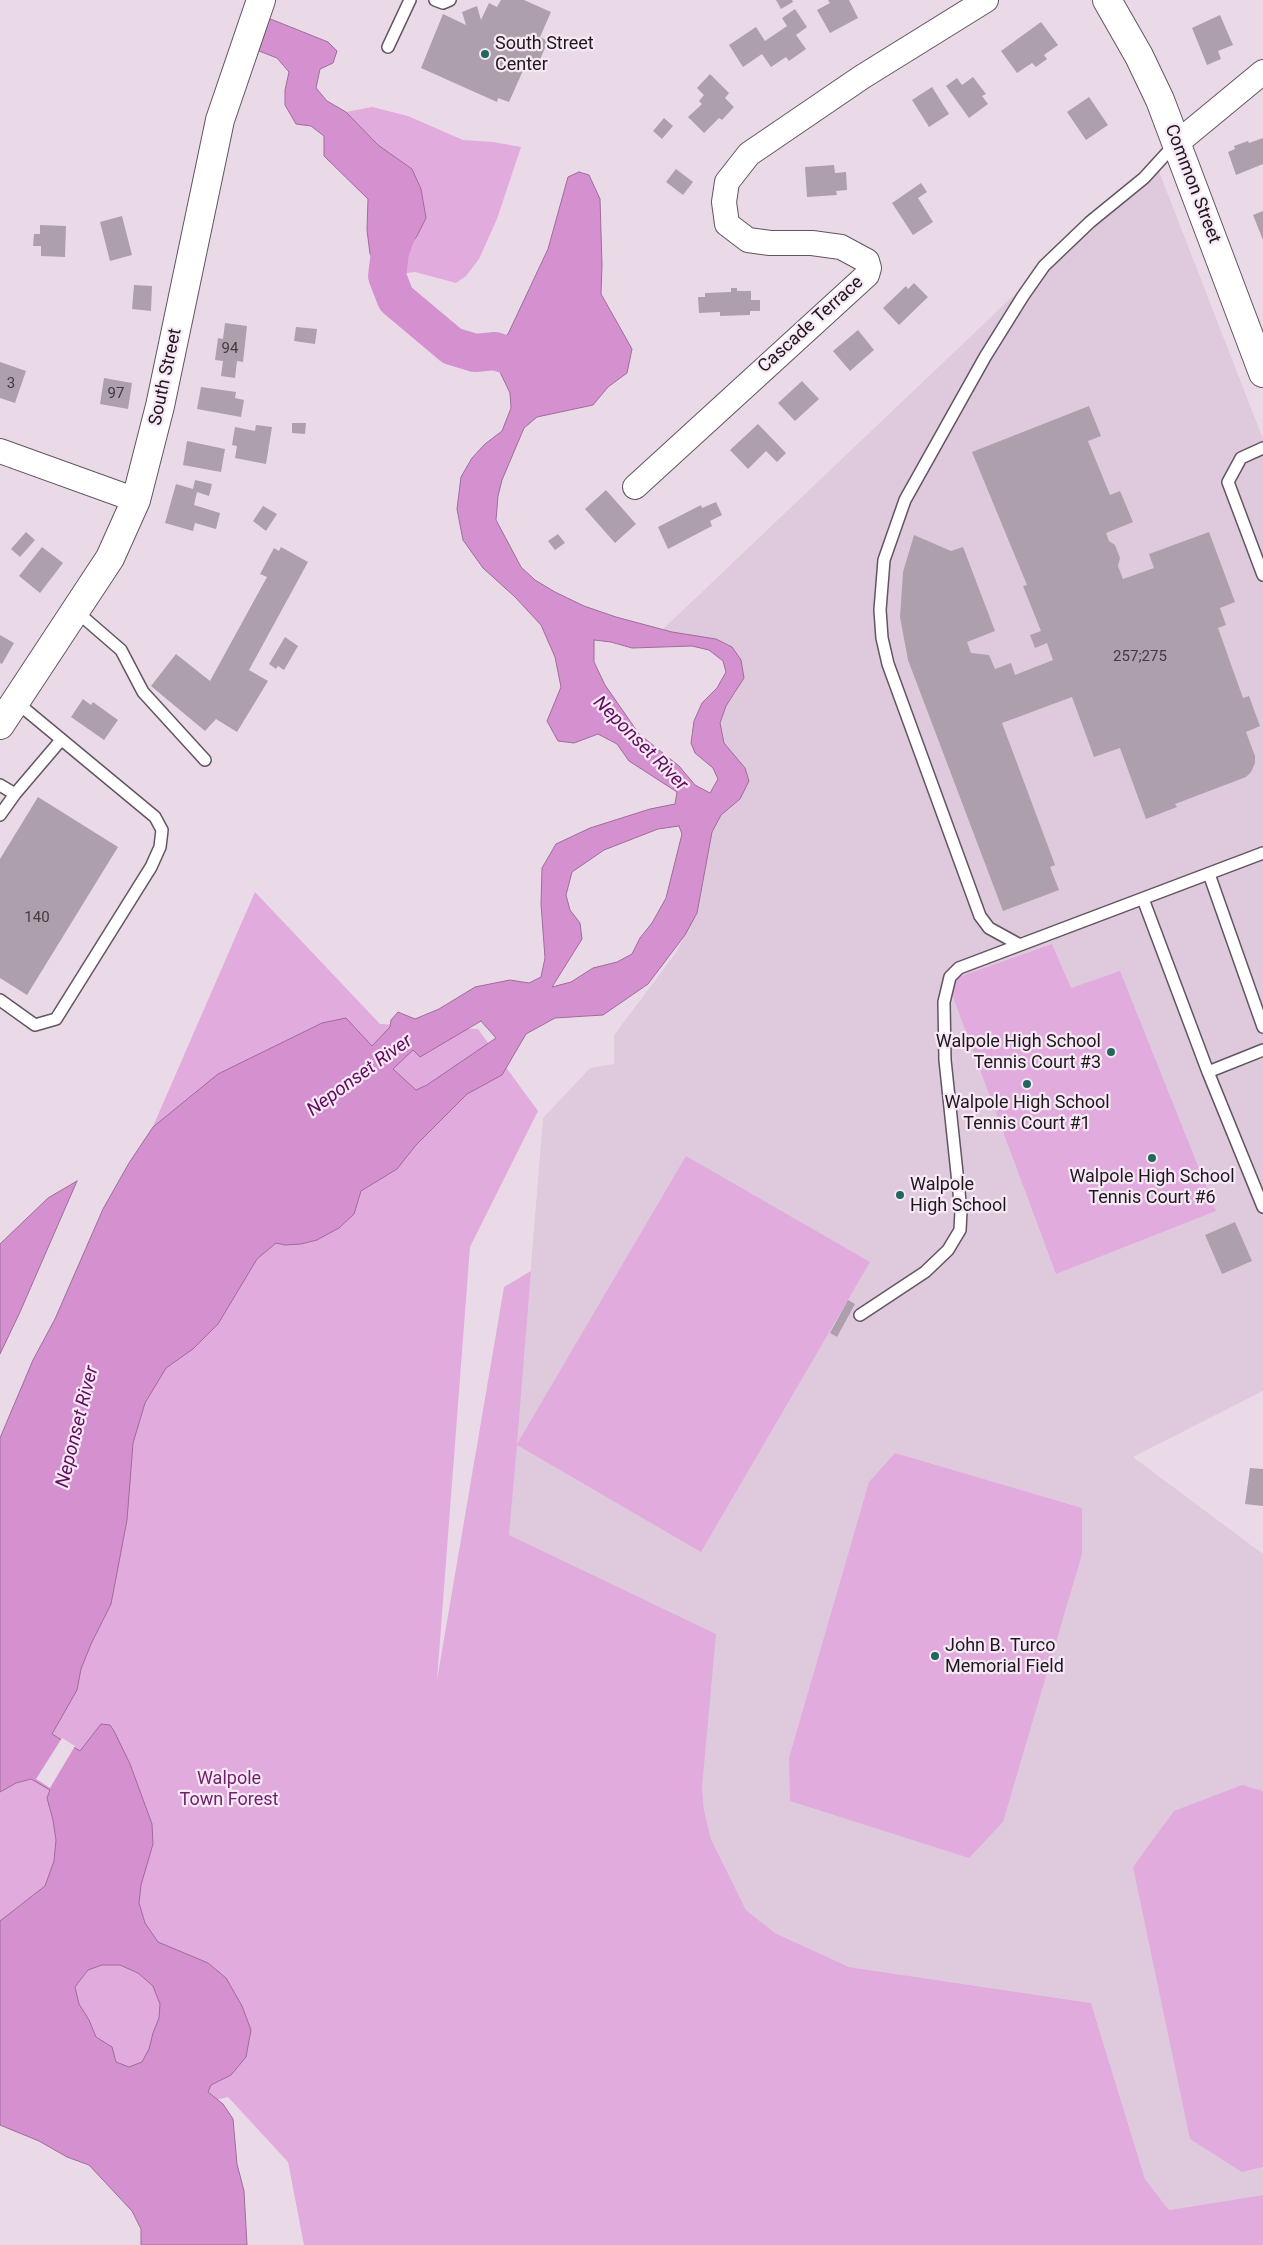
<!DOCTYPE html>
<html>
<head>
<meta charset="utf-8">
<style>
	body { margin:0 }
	canvas { display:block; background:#eadae8 }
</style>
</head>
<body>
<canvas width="1263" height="2245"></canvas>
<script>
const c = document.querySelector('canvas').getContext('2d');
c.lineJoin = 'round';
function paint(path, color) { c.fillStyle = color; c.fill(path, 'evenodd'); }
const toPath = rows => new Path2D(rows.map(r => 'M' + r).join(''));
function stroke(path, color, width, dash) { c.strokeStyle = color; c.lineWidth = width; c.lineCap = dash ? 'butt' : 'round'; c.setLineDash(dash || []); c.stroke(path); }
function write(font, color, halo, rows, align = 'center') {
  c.font = font + ' Roboto,sans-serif'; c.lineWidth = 4.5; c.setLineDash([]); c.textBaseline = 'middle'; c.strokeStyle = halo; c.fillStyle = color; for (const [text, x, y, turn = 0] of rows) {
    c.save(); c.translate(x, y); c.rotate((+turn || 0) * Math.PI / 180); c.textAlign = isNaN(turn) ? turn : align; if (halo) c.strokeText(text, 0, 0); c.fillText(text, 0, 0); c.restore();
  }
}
paint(toPath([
	[1155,161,1263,439,1263,1391,1133,1457,1263,1554,1263,2195,1169,2210,1145,2179,1091,2003,849,1967,775,1933,746,1910,711,1839,704,1810,702,1787,509,1535,543,1118,590,1068,614,1064,614,1035,675,954,697,913,712,832,721,815,740,799,745,768,724,743,720,723,726,706,737,691,741,660,662,630]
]), '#dfcadd');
paint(toPath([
	[372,107,408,116,463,140,493,142,521,147,497,219,479,259,466,276,456,283,415,272,387,276,417,236,426,218,421,189,412,169,378,145,346,112],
	[255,892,380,1024,478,1029,538,1111,470,1247,437,1680,504,1287,531,1271,517,1444,686,1156,870,1262,701,1552,517,1445,509,1535,716,1634,702,1787,704,1810,711,1839,746,1910,775,1933,849,1967,1091,2003,1145,2179,1169,2210,1263,2195,1263,2245,304,2245,288,2162,228,2097,61,2139,0,2089,0,1478],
	[1052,944,1071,988,1120,971,1216,1211,1056,1274,950,989,953,979],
	[895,1453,1082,1508,1082,1554,1003,1822,969,1858,790,1801,789,1758,869,1482],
	[1242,1785,1263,1791,1263,2167,1242,2172,1190,2139,1133,1867,1174,1811]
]), '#e2abdd');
const water = toPath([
	[268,18,328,42,337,51,333,63,320,69,316,88,327,101,346,112,378,145,412,169,421,189,426,218,417,236,387,276,370,254,367,230,368,199,324,156,324,136,311,126,296,124,285,105,285,90,289,72,277,58,259,51,268,18],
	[579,172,589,175,600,199,602,265,601,294,632,349,627,373,608,387,593,405,537,417,524,428,502,480,498,496,496,520,521,567,535,580,555,592,584,606,616,617,672,632,716,639,732,647,741,660,744,678,726,706,720,723,724,743,745,768,749,781,740,799,721,815,712,832,697,913,685,935,648,984,603,1015,555,1018,526,1034,502,1075,467,1094,416,1145,397,1169,361,1191,354,1214,339,1228,317,1240,301,1244,285,1245,276,1243,257,1259,218,1324,193,1349,166,1368,145,1403,133,1443,127,1520,111,1604,91,1644,81,1669,77,1690,52,1734,80,1751,101,1724,110,1725,114,1731,130,1764,152,1824,153,1844,141,1885,139,1903,145,1923,158,1942,208,1963,226,1978,242,2006,251,2030,246,2057,231,2075,211,2085,208,2092,223,2104,233,2119,237,2164,244,2191,247,2245,141,2245,141,2229,132,2211,89,2165,67,2157,39,2141,0,2125,0,1921,45,1886,54,1861,56,1840,53,1820,47,1798,50,1790,31,1779,16,1783,0,1792,0,1438,33,1360,55,1319,103,1209,129,1163,153,1127,218,1074,322,1023,346,1018,372,1046,390,1027,391,1020,398,1012,415,1019,439,1009,475,987,510,980,529,983,541,977,545,958,541,904,542,868,556,844,590,828,650,809,675,804,677,792,629,761,617,744,598,734,574,743,558,741,547,721,561,687,555,657,541,625,515,597,483,568,463,540,457,509,461,477,472,458,485,444,502,431,511,408,510,393,500,372,493,365,476,362,473,358,479,345,494,346,508,334,548,249,568,177,579,172],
	[594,640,611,642,632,648,692,646,709,650,723,661,726,672,717,688,702,703,694,721,691,743,695,753,713,768,718,779,710,793,695,785,679,766,639,734,605,685,594,662,594,640],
	[679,826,682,834,666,898,652,923,640,938,632,954,617,962,593,968,571,982,552,987,582,939,580,923,570,910,566,895,572,872,604,850,658,829,679,826],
	[481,1021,496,1038,427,1085,416,1090,393,1069,413,1050,420,1057,481,1021],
	[102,1965,120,1965,138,1973,153,1986,160,2004,159,2018,153,2033,149,2049,142,2062,129,2067,116,2062,112,2047,96,2037,89,2020,79,2004,75,1987,88,1970,102,1965],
	[77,1181,20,1312,0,1354,0,1244,48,1198,77,1181]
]);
paint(water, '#d590d0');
stroke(water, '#9e6c9a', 1);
paint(toPath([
	[62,1738,75,1746,50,1788,36,1779]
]), '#eadae8');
stroke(toPath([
	[399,226,390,252,387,276,396,299,452,346,475,353,495,351,510,356,521,366]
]), '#d590d0', 38);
paint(toPath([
	[501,0,524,0,551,12,540,37,548,41,535,71,525,66,509,102,498,98,497,102,421,68,443,14,466,25,462,12,477,6,481,20,489,3,497,7],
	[776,0,792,0,793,2,781,9],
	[828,0,849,0,858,18,830,33,817,10,830,3],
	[795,9,807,27,796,35,806,49,789,61,786,57,771,67,762,54,743,67,729,45,756,27,765,41,787,26,782,18],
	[1220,15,1233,45,1218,51,1221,59,1207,65,1192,28],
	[1041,22,1058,45,1044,55,1047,59,1036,67,1032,63,1017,73,1001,51],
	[710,74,729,93,725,98,734,107,722,120,719,118,704,133,688,117,702,104,699,101,704,95,697,88],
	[973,77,986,94,982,96,988,104,969,118,946,86,957,78,962,85],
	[932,87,949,114,929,127,912,100],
	[1089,97,1108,125,1086,140,1067,112],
	[664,118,673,126,662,139,653,131],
	[1263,138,1263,164,1236,175,1228,152,1235,149,1234,146,1248,141,1249,143],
	[834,165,835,173,846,172,847,190,836,191,837,195,807,197,805,167],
	[676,169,693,182,683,195,666,182],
	[921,183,927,192,918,198,933,222,913,235,892,203],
	[1263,211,1263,240,1253,215],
	[122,216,132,255,110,261,100,222],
	[40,225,66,226,65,257,41,256,41,246,33,246,34,234,40,234],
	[914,283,928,297,899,325,883,308,906,286,908,289],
	[134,285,152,286,151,311,132,309],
	[731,288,737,288,737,291,751,291,751,300,760,300,760,311,750,311,750,315,720,316,720,312,699,313,698,297,705,297,705,293,731,292],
	[225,323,247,326,243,362,237,361,235,378,221,376,223,361,215,360,218,338,223,339],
	[296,327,317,329,315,344,294,341],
	[858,330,874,350,850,371,833,351],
	[0,362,26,371,15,403,0,398],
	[104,378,132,383,128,409,100,404],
	[802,381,819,399,795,421,778,403],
	[201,387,236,392,235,398,244,400,241,417,197,409],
	[1089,406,1101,436,1088,441,1110,495,1120,491,1133,522,1106,533,1109,541,1115,545,1120,558,1118,566,1123,579,1154,568,1149,554,1209,532,1235,602,1220,608,1226,625,1218,628,1243,698,1249,696,1260,726,1246,732,1255,756,1255,763,1251,772,1246,777,1175,804,1177,807,1146,819,1120,748,1094,757,1072,697,1002,723,1055,865,1050,867,1059,890,1003,911,908,660,900,617,903,572,914,535,951,551,963,547,995,631,967,642,971,653,989,655,995,669,1011,663,1015,675,1053,660,1047,643,1035,648,1030,635,1041,631,1023,586,1027,585,972,452],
	[292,423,306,423,305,434,292,433],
	[758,424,786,453,777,462,766,451,748,469,730,450],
	[256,425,272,427,266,464,235,458,237,446,232,445,235,427,255,431],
	[187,441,225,449,221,472,183,465],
	[195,480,212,484,209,496,197,492,194,505,220,513,216,529,195,523,193,531,165,523,176,484,193,489],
	[606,490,636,524,615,543,585,509],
	[716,502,722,515,710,521,712,526,668,549,658,527,701,505,702,508],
	[263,506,277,514,266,531,253,521],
	[26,532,35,540,20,557,11,549],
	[558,534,565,543,555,550,548,541],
	[42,547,63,563,40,593,19,576],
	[281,547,308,562,249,670,268,681,237,732,216,719,205,731,151,686,176,654,210,681,267,577,260,574,274,548,279,551],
	[0,635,14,643,2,664,0,663],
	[285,637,298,646,284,670,278,666,276,669,269,664],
	[83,699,91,705,93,702,118,720,104,740,71,717],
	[38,797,118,847,27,995,0,978,0,859],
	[1235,1222,1252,1261,1222,1274,1205,1235],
	[848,1300,855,1304,837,1337,830,1333],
	[1250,1468,1263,1469,1263,1506,1245,1504]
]), '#ad9fac');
const service = toPath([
	[435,0,443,3,450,0],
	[388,47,410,0],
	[1263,448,1241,458,1228,482,1263,575],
	[76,611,121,650,143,692,205,760],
	[0,785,15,794,0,815],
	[15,794,61,740],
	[1209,874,1263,1027],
	[1143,899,1208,1072,1263,1207],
	[1020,945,989,928,980,916,888,664,882,638,880,610,884,560,905,500,985,357,1023,296,1044,266,1090,222,1144,178,1175,144],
	[0,1000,35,1025,56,1019,151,867,160,847,162,830,155,817,15,701],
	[1208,1072,1263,1050],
	[860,1315,925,1272,948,1250,960,1230,961,1211,945,1060,944,1002,950,977,959,968,1263,853]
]);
const minor = toPath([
	[1177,143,1263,72],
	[0,451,136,500],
	[635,487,867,275,869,268,867,261,841,247,812,243,770,243,748,240,727,224,724,202,727,182,749,154,862,77,986,0]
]);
const tertiary = toPath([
	[0,725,110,558,136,500,160,406,220,120,261,0]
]);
const primary = toPath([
	[1107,0,1139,56,1160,100,1263,373]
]);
stroke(service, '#625561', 14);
stroke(minor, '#625561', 26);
stroke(tertiary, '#625561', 30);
stroke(primary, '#625561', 30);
stroke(service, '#fff', 11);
stroke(minor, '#fff', 24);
stroke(tertiary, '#fff', 28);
stroke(primary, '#fff', 28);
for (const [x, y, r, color] of [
	[485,54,5,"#21675b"],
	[1111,1052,5,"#21675b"],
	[1027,1084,5,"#21675b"],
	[1152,1158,5,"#21675b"],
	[900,1195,5,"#21675b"],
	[935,1656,5,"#21675b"]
]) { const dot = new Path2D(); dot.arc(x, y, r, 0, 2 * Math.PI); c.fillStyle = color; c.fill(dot); stroke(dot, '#f7e8f6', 2); }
write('15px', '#423a41', null, [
	["94",230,349],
	["3",11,384],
	["97",116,394],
	["257;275",1140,657],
	["140",37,918]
]);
write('18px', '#1e181d', '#f7e8f6', [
	["South Street",495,44],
	["Center",495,65],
	["Walpole High School",1101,1042,"right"],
	["Tennis Court #3",1101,1063,"right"],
	["Walpole High School",1027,1103,"center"],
	["Tennis Court #1",1027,1124,"center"],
	["Walpole High School",1152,1177,"center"],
	["Tennis Court #6",1152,1198,"center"],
	["Walpole",910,1185],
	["High School",910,1206],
	["John B. Turco",945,1646],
	["Memorial Field",945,1667]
], 'left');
write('18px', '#1e181d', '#f7e8f6', [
	["Common Street",1192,184,69],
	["Cascade Terrace",811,325,-42],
	["South Street",166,377,-78]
]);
write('18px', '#701f6d', '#f7e8f6', [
	["Walpole",229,1779],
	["Town Forest",229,1800]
]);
write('italic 19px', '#600b5e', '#f7e8f6', [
	["Neponset River",640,744,45],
	["Neponset River",360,1076,-36],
	["Neponset River",78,1427,-76]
]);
</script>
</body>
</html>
